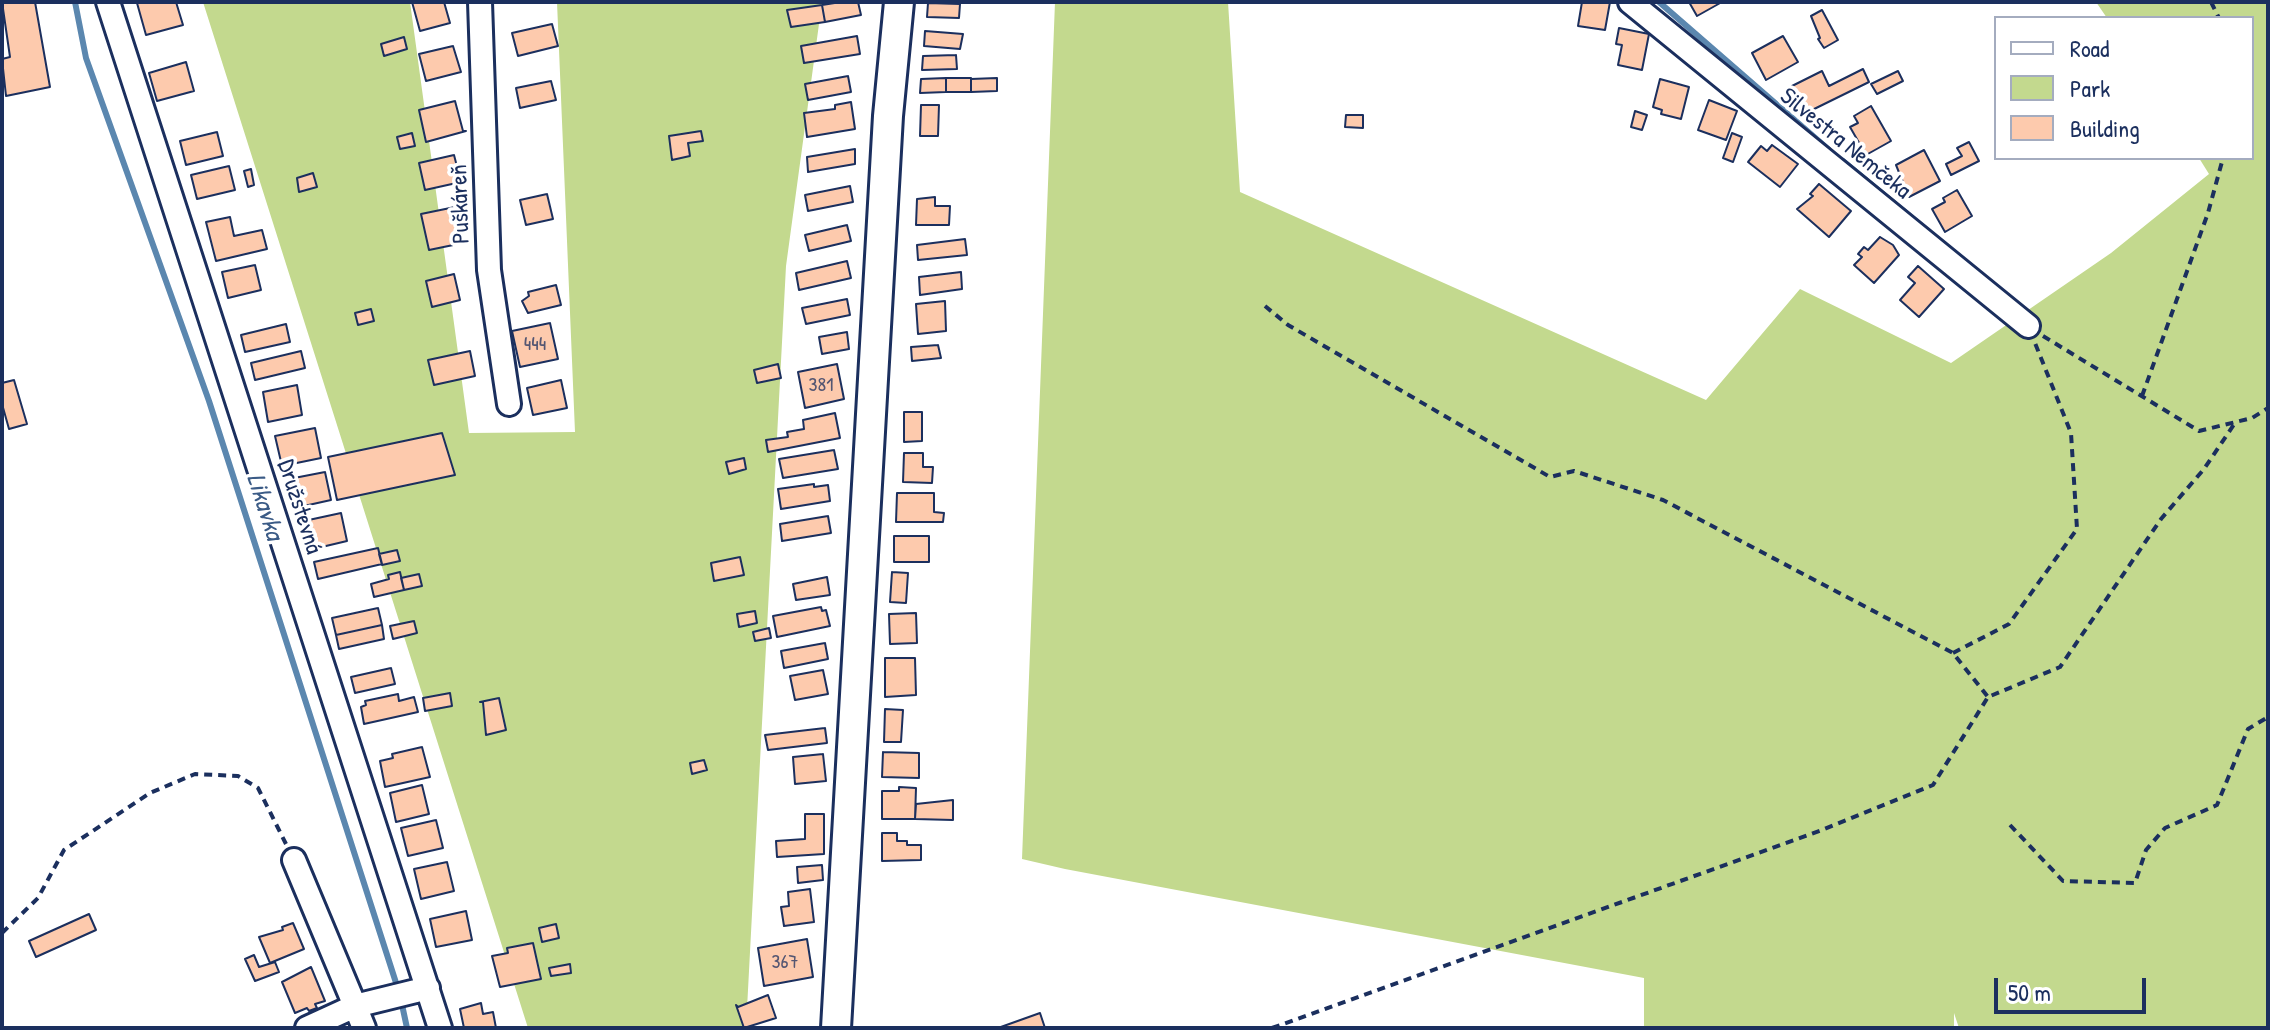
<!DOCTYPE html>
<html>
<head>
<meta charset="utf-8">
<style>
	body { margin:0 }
	#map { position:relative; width:2270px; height:1030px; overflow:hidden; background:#fff; font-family:"Patrick Hand",sans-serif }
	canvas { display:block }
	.frame { position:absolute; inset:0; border:4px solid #1b2f5e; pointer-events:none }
	.legend { position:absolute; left:1994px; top:16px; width:260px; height:144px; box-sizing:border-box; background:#fff; border:2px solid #a4acbf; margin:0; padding:10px 14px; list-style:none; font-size:24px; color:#1b2f5e }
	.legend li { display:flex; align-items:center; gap:16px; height:40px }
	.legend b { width:40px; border:2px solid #a4acbf }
	.scale { position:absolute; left:1994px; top:978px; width:152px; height:36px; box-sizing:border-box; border:4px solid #1b2f5e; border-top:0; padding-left:10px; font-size:24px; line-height:28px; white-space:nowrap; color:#1b2f5e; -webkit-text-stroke:6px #fff; paint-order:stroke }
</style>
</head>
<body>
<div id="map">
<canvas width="2270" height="1030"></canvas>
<div class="frame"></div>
<ul class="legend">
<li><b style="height:10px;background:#fff"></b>Road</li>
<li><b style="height:22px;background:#c3d98e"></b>Park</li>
<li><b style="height:22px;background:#fdcaad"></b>Building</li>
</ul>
<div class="scale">50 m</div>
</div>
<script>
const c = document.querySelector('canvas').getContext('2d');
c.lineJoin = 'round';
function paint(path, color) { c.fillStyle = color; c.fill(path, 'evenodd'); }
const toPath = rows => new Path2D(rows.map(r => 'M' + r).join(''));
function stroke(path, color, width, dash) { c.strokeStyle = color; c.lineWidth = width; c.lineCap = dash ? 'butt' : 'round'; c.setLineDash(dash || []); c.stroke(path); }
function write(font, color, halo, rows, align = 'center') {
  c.font = font + ' "Patrick Hand",sans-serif'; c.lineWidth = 7; c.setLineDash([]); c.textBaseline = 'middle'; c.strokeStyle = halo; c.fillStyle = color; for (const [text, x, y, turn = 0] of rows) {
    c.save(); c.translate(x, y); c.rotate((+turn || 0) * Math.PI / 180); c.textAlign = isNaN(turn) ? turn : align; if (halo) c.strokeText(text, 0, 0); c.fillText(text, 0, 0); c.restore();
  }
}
paint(toPath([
	[203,2,410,2,469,433,575,432,557,2,822,2,786,266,746,1028,528,1028],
	[1055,2,1228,2,1240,192,1706,400,1800,289,1951,363,2111,253,2209,174,2199,158,2252,158,2252,18,2107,18,2096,2,2268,2,2268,1028,1959,1028,1954,1013,1954,1028,1644,1028,1644,978,1065,869,1022,859]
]), '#c3d98e');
stroke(toPath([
	[75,2,86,58,209,401,398,989],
	[1659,2,1828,149],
	[1843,161,1958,256],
	[401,1000,407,1028]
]), '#5b87af', 6);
const building = toPath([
	[2,2,35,2,50,87,6,96,2,59,10,57,2,2],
	[176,2,183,25,146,35,137,3,176,2],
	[412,2,444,2,450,23,420,31,412,2],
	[841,2,858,2,861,15,825,22,822,5,841,2],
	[1582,2,1610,2,1605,30,1578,26,1582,2],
	[1689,2,1722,2,1697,16,1689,2],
	[928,3,960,4,959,18,927,17,928,3],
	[822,5,825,22,791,27,787,10,822,5],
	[1822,10,1838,40,1824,48,1818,39,1820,38,1811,16,1822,10],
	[552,24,558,46,518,56,512,33,552,24],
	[1619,28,1649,34,1642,70,1618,65,1622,45,1616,44,1619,28],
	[925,31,963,34,960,49,924,46,925,31],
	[857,36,860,54,804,63,801,46,857,36],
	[1783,36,1798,62,1766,80,1752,53,1783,36],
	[404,37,407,49,384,56,381,44,404,37],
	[453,46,461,72,426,81,419,54,453,46],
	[956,55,957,69,922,70,923,56,956,55],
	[186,62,194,91,157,101,149,73,186,62],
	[1863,69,1869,82,1806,113,1792,86,1822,71,1829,86,1863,69],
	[1898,71,1903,81,1877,94,1871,84,1898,71],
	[848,76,851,92,808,100,805,84,848,76],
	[946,78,946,92,920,93,921,79,946,78],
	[946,78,971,78,971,92,946,92,946,78],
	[997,78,997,91,971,92,971,79,997,78],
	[1660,79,1689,87,1681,119,1661,114,1662,110,1653,107,1660,79],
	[551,81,556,100,520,108,516,88,551,81],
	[1709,100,1737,111,1726,140,1698,130,1709,100],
	[455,101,463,131,466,131,426,142,419,110,455,101],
	[851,102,855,129,807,137,804,113,835,109,835,105,851,102],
	[921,105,939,105,938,136,920,136,921,105],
	[1871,106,1891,141,1866,155,1850,127,1858,123,1854,116,1871,106],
	[1635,111,1647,115,1642,130,1631,127,1635,111],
	[1346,115,1363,115,1363,128,1345,127,1346,115],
	[701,131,703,141,688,143,690,156,672,160,669,136,701,131],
	[217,132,223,156,186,165,180,141,217,132],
	[412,133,415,146,400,149,397,137,412,133],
	[1732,133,1742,137,1733,162,1723,158,1732,133],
	[1969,142,1979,161,1951,175,1946,164,1962,156,1957,148,1969,142],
	[1772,145,1798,164,1780,187,1748,162,1761,146,1767,151,1772,145],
	[855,149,855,164,808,172,807,157,855,149],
	[1924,150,1940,181,1909,197,1896,165,1924,150],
	[454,155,461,182,425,190,419,163,454,155],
	[229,166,235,190,197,199,191,175,229,166],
	[251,169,254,185,248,187,244,171,251,169],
	[313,173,317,187,299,192,297,178,313,173],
	[1819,184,1851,211,1829,237,1797,209,1813,196,1810,194,1819,184],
	[850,186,853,202,808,211,805,195,850,186],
	[1957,190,1972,216,1945,232,1932,209,1945,202,1943,198,1957,190],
	[547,194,553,219,526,225,520,200,547,194],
	[935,197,935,206,950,206,949,225,916,225,917,199,935,197],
	[455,207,463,243,429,250,421,214,455,207],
	[230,217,234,236,262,230,267,249,216,261,206,222,230,217],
	[847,225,851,241,809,251,805,235,847,225],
	[1880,237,1893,245,1899,255,1874,283,1854,265,1862,257,1858,254,1864,247,1868,250,1880,237],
	[965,239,967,255,918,260,917,245,965,239],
	[847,261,851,278,799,290,796,273,847,261],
	[255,265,261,290,228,298,222,272,255,265],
	[1918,266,1944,289,1919,317,1900,300,1915,283,1908,277,1918,266],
	[961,272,962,289,920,295,919,277,961,272],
	[454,274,460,300,432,307,426,281,454,274],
	[556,285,561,305,528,313,522,301,529,296,528,292,556,285],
	[847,299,850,315,806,324,802,308,847,299],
	[945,301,946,331,918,334,916,304,945,301],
	[371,309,374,321,358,325,355,313,371,309],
	[550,323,558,359,520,367,512,331,550,323],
	[286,324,290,342,245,352,241,335,286,324],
	[847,332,849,349,822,354,819,337,847,332],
	[938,345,941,358,912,361,911,347,938,345],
	[301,351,305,368,255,380,251,363,301,351],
	[470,351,475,376,434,385,428,360,470,351],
	[778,364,781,378,757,383,754,370,778,364],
	[837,364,844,399,805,408,798,372,837,364],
	[14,380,27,424,9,429,2,404,2,383,14,380],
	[561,380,567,408,533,415,527,388,561,380],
	[297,385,302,415,268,422,263,392,297,385],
	[904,412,922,412,922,441,904,442,904,412],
	[835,413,840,438,768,452,766,440,788,437,787,432,804,429,803,420,835,413],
	[315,428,321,458,282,466,275,436,315,428],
	[442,433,455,475,337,500,328,457,442,433],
	[834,450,838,469,783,478,779,459,834,450],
	[904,453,923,453,923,467,933,467,932,483,903,482,904,453],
	[744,458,746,469,729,474,726,462,744,458],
	[325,472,331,500,295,508,289,479,325,472],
	[814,484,814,487,828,485,830,501,781,509,778,489,814,484],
	[897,493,934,493,934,512,944,513,943,522,896,522,897,493],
	[341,513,347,541,309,550,304,521,341,513],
	[828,516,831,533,782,541,780,524,828,516],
	[894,536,929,536,929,562,894,562,894,536],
	[378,548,382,564,318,579,314,562,378,548],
	[397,550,400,561,382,565,379,554,397,550],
	[740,557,744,575,714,581,711,563,740,557],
	[400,572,404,590,374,597,371,584,389,579,388,575,400,572],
	[892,572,908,573,906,603,890,602,892,572],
	[419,574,422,586,404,590,401,578,419,574],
	[827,577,830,595,796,600,793,584,827,577],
	[821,607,822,611,826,610,830,626,777,637,773,616,821,607],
	[378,608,382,625,336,635,332,618,378,608],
	[755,611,757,623,739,627,737,614,755,611],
	[916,613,917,643,890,644,889,614,916,613],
	[414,621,417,633,393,639,390,626,414,621],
	[382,625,384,639,339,649,336,635,382,625],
	[769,628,771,638,755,641,753,632,769,628],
	[825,643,828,659,784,668,781,651,825,643],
	[885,658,915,658,916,695,885,697,885,658],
	[391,668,395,684,355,693,351,677,391,668],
	[823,670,828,694,795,700,790,676,823,670],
	[450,693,452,706,425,711,423,698,450,693],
	[398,694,399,701,414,697,418,712,364,724,361,707,366,705,365,701,398,694],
	[499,698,506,730,486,735,483,702,480,702,499,698],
	[885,709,903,710,901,742,884,742,885,709],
	[825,728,827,743,768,750,765,735,825,728],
	[422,747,430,777,385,787,380,761,393,758,392,754,422,747],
	[883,752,919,753,919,778,882,777,883,752],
	[823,754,826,781,795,784,793,757,823,754],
	[704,760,707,770,692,774,690,763,704,760],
	[422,785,429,814,396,822,390,793,422,785],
	[899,787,916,788,915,819,882,819,882,791,899,791,899,787],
	[953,800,953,820,915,819,916,804,953,800],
	[805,814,824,814,824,854,777,857,776,841,805,839,805,814],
	[436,820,443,848,408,856,401,828,436,820],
	[882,833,897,833,897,841,907,841,907,845,921,845,921,860,882,861,882,833],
	[447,862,454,891,421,899,414,869,447,862],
	[822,865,823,880,798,883,797,867,822,865],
	[810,889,814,922,784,926,781,907,789,906,788,892,810,889],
	[466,911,472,940,436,947,430,919,466,911],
	[89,914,96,930,36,957,29,941,89,914],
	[293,923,304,949,270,963,259,937,283,930,282,927,293,923],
	[556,924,559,938,542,942,539,928,556,924],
	[807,939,813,977,764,986,758,948,807,939],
	[533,943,541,979,500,987,492,956,508,953,507,948,533,943],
	[254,955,259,967,275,962,279,972,255,981,245,959,254,955],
	[570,964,571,973,551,976,549,968,570,964],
	[311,967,325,1001,315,1004,317,1008,309,1011,307,1008,295,1013,282,982,311,967],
	[768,995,776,1018,744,1028,736,1005,738,1007,768,995],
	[481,1003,483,1014,493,1012,496,1028,464,1028,460,1009,481,1003],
	[1040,1013,1045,1028,998,1028,1040,1013]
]);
paint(building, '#fdcaad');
stroke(building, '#1b2f5e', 2);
const minor = toPath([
	[108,2,440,1028],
	[480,2,489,270,509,404],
	[1630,2,2028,326],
	[294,860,355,1006,307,1028],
	[364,1028,355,1006,428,988]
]);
const major = toPath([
	[836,1028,888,116,899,2]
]);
stroke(minor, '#1b2f5e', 28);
stroke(major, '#1b2f5e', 34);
stroke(toPath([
	[2211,2,2219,18],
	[1265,306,1288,325,1550,477,1574,471,1663,500,1953,653,1988,697],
	[2043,336,2199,431,2252,418,2268,408],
	[2142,396,2208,213,2223,158],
	[1953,653,2009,624,2077,529,2071,433,2035,343],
	[2010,825,2063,881,2135,883,2146,850,2165,828,2217,805,2248,729,2268,717],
	[2,933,38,898,64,850,150,793,195,774,238,776,258,788,286,844],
	[1272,1028,1822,830,1933,785,1988,697,2060,667,2161,519,2204,469,2235,423]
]), '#1b2f5e', 4, [8, 6]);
stroke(minor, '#fff', 22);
stroke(major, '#fff', 28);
write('20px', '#545672', null, [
	["444",535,345],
	["381",821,386],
	["367",785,963]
]);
write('24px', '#1b2f5e', '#fff', [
	["Silvestra Nemčeka",1845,144,39],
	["Puškáreň",461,204,-92],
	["Družstevná",299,507,72]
]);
write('italic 26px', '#3b5b86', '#fff', [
	["Likavka",264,507,72]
]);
</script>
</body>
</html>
